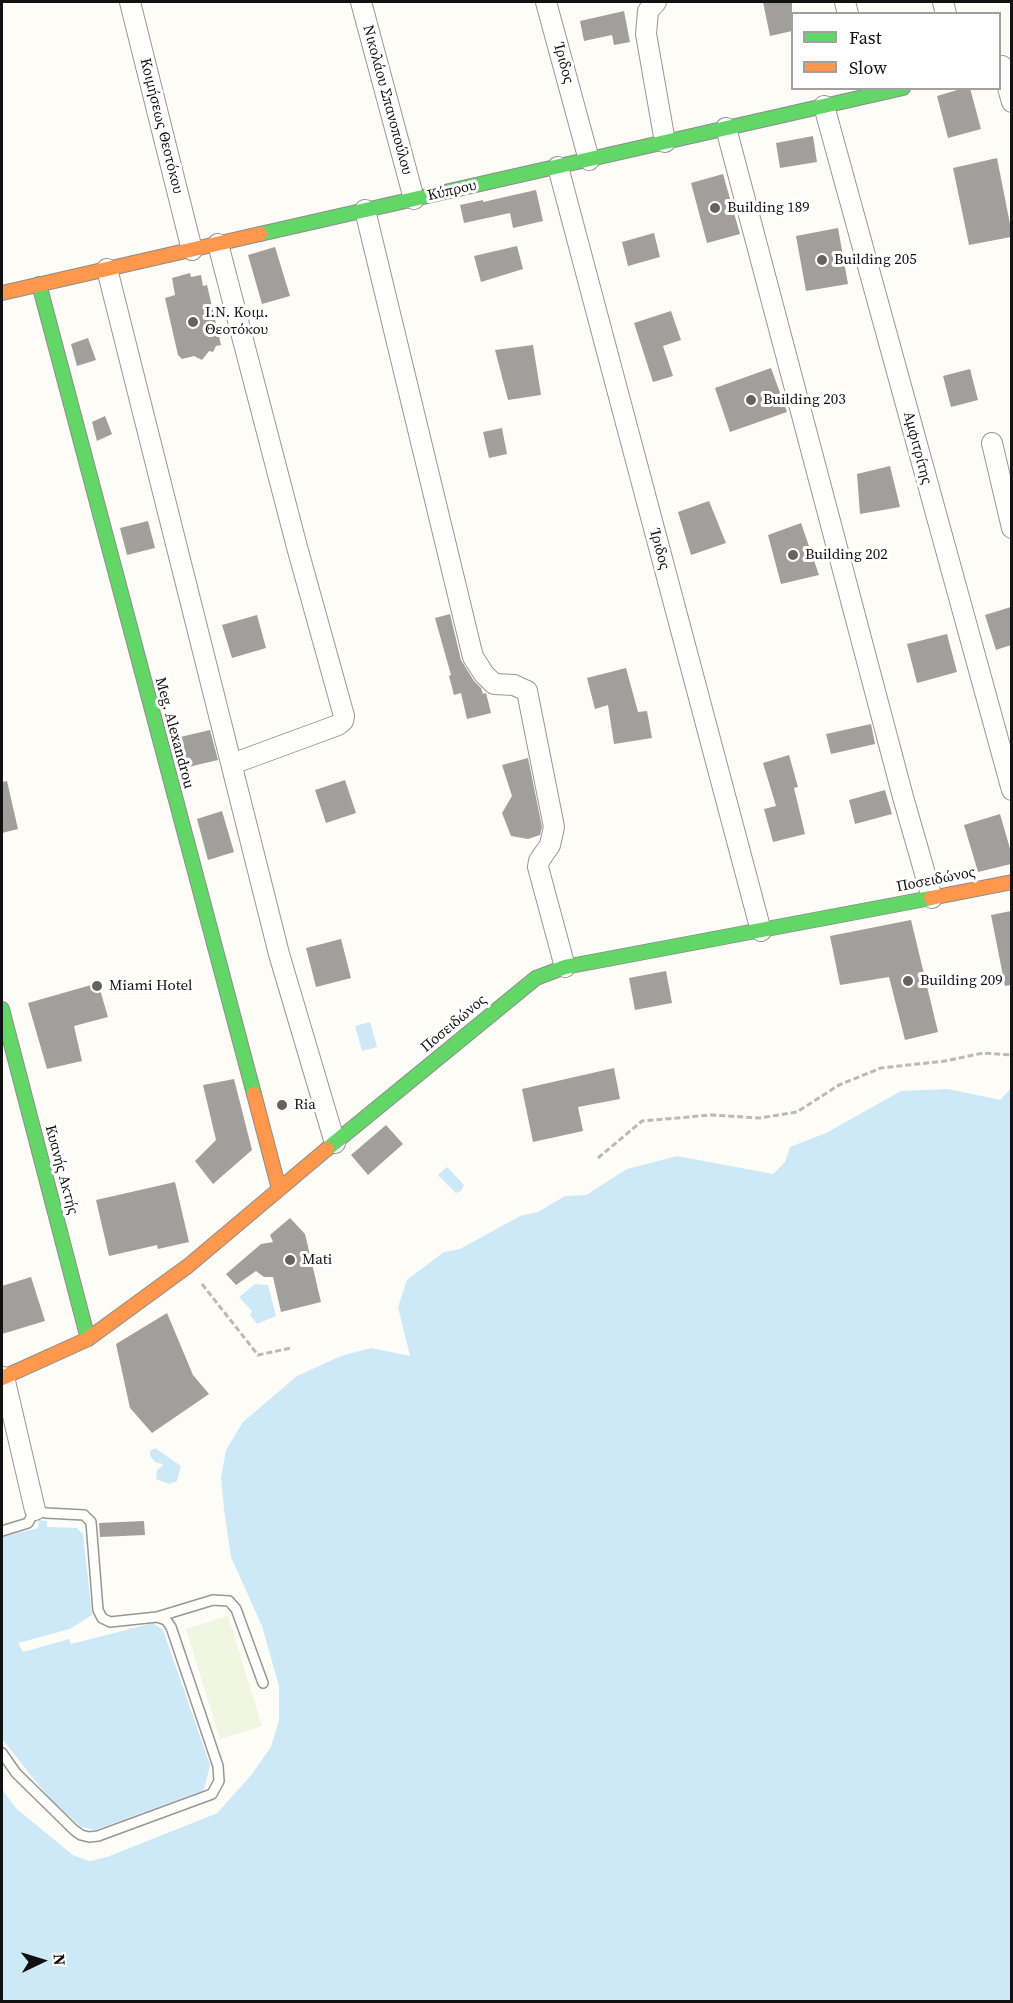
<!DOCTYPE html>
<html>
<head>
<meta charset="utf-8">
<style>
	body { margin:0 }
	#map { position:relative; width:1013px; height:2003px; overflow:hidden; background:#fdfcf7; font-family:"Source Serif 4",serif }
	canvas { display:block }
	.frame { position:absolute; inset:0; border:3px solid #111; pointer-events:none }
	.legend { position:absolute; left:791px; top:12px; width:210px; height:78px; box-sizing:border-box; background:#fff; border:2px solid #a0a0a0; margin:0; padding:8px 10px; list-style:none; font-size:18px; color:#111 }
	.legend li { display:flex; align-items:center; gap:12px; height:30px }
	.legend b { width:30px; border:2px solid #a0a0a0 }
	.north { position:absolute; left:12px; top:1931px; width:60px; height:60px; -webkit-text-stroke:4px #fff; paint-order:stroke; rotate:86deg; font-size:16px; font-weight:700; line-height:24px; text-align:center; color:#111 }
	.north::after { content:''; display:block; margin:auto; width:21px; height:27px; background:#111; clip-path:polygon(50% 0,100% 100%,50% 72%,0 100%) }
</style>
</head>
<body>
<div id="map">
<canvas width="1013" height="2003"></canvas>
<div class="frame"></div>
<ul class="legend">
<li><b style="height:8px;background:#63d668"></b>Fast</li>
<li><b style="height:8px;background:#ff974d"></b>Slow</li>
</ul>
<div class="north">N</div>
</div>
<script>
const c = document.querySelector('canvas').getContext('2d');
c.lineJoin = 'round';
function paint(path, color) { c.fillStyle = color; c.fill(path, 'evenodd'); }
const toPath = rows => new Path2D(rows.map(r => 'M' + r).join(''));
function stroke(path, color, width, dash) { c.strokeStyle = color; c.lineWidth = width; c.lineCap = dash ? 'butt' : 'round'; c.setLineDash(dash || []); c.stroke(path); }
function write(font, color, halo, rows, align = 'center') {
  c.font = font + ' "Source Serif 4",serif'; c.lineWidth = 6; c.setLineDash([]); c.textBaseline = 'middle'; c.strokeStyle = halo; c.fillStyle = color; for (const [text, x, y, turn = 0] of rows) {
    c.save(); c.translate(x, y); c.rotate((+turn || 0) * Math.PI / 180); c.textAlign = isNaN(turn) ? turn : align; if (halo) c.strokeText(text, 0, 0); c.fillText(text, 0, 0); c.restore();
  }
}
paint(toPath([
	[228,1616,262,1726,220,1739,186,1629]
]), '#f0f6e1');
paint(toPath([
	[370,1022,377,1047,362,1051,355,1026],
	[1011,1088,1011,2001,2,2001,2,1789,16,1808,73,1855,90,1861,109,1856,217,1813,252,1774,271,1747,279,1720,279,1686,262,1626,231,1557,224,1509,221,1478,226,1450,243,1422,297,1376,341,1356,371,1348,410,1356,398,1307,407,1280,444,1252,460,1249,520,1216,538,1212,565,1196,586,1195,627,1169,677,1156,773,1174,785,1162,790,1147,826,1133,901,1091,948,1089,1000,1100],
	[447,1167,464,1185,461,1191,456,1193,438,1175],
	[255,1284,268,1285,276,1316,257,1324,250,1315,252,1311,239,1297],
	[155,1448,181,1466,177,1481,169,1484,156,1479,157,1470,163,1466,162,1464,155,1462,150,1456,150,1451],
	[39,1520,47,1521,47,1527,77,1528,83,1534,92,1615,70,1629,18,1643,23,1652,69,1639,71,1644,153,1623,163,1630,210,1765,204,1790,95,1830,81,1827,50,1799,2,1739,2,1537,38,1528]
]), '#cde8f7');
paint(toPath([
	[252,1774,217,1813,109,1856,90,1861,73,1855,16,1808,2,1789,2,1786,19,1806,75,1852,90,1858,108,1853,216,1810,246,1776]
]), '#fdfcf7');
paint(toPath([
	[763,2,792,2,792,31,770,36],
	[624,11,630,42,614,45,612,35,584,41,580,21],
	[964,88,970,88,981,129,948,138,937,96],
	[813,136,817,162,780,168,776,143],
	[997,158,1011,229,1011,237,969,245,953,168],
	[723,174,740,234,707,243,691,183],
	[536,190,543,221,513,228,510,213,464,223,460,205,483,200,483,202],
	[838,228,848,284,806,291,796,236],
	[654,233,660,257,628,266,622,242],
	[517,246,523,269,481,282,474,256],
	[275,247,290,296,262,304,248,255],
	[190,273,191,277,201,275,203,286,207,285,221,345,216,346,213,352,209,351,202,360,194,356,182,359,178,355,165,298,175,295,172,278],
	[671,311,681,340,663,346,673,376,653,382,634,323],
	[88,338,96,360,77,366,71,344],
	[533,345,541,395,508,400,495,350],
	[771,368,787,412,730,432,715,388],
	[970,369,978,400,951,407,943,376],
	[105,416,112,434,97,441,92,422],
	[502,428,507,454,489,458,483,432],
	[890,466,900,507,860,514,857,474],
	[709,501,726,543,691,555,678,512],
	[148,521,155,548,127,555,120,528],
	[801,523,819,575,781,584,768,535],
	[1011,607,1011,645,996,650,985,615],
	[450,614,461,660,474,681,481,688,483,694,486,693,491,713,467,719,461,693,454,695,449,676,451,675,435,618],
	[257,615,266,648,232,658,222,625],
	[947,634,957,672,917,683,907,644],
	[626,668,638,712,647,711,652,738,614,744,608,705,595,709,587,678],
	[871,724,875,744,831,754,826,734],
	[210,730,218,760,184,768,176,738],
	[789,755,798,787,794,788,805,834,773,842,764,809,776,806,763,763],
	[528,758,542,827,540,835,528,839,511,836,502,813,512,796,502,765],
	[345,780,356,813,326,823,315,790],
	[7,781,18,829,2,833,2,782],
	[885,790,892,814,855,824,849,800],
	[222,811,234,852,208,860,197,819],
	[1000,814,1011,852,1011,864,978,872,964,825],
	[1011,911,1011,985,1005,986,991,915],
	[911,920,938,1032,905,1040,889,977,840,985,830,936],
	[341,939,351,978,316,987,306,948],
	[666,971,672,1003,635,1010,629,978],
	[98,983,108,1017,74,1026,82,1061,47,1069,28,1003],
	[614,1068,620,1099,578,1107,583,1131,533,1142,522,1089],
	[234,1079,252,1150,213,1184,195,1161,216,1140,203,1085],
	[386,1125,403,1144,368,1175,351,1155],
	[175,1182,189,1242,158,1249,157,1245,109,1256,96,1200],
	[290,1218,305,1234,321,1302,281,1312,273,1277,264,1277,256,1271,236,1285,226,1274,261,1244,273,1242,270,1235],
	[31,1277,45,1321,2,1334,2,1286],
	[167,1313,193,1375,209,1394,152,1433,130,1408,116,1344],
	[144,1521,145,1535,100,1537,99,1523]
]), '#a19f9c');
const lane = toPath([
	[2,1531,28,1523,35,1510,46,1513,84,1515,91,1522,98,1610,102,1618,110,1622,157,1617,166,1620,171,1627,218,1766,219,1781,212,1794,98,1836,89,1837,81,1835,74,1830,16,1773,2,1753],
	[157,1617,213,1600,229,1601,236,1609,263,1683]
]);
const street = toPath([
	[130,2,192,250],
	[361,2,414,199],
	[546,2,589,160],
	[656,2,648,11,646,34,665,142],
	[845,2,848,14],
	[943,2,946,14],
	[1002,66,1012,102],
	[824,106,1012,790],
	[726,128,903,797,932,898],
	[558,167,761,931],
	[365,210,473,657,484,674,494,684,514,685,527,691,554,827,550,845,539,861,538,867,565,967],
	[218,244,297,547,344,716,343,721,338,725,232,764],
	[107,269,279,954,335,1143],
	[992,443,1012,528],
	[4,1377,35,1510]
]);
const fast = toPath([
	[260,234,903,88],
	[39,284,254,1094],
	[2,1009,88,1339],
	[327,1149,536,978,565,967,931,898]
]);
const slow = toPath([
	[2,293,260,234],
	[931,898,1012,882],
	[254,1094,279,1189],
	[2,1378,88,1339,188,1266,327,1149]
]);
stroke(lane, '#979795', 12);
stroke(street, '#979795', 22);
stroke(fast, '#8e8d8b', 16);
stroke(slow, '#8e8d8b', 16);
stroke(toPath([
	[598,1158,642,1121,711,1115,760,1118,797,1112,839,1085,881,1068,945,1061,983,1053,1012,1055],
	[202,1284,258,1355,291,1348]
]), '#b9b9b8', 3, [6, 3]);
stroke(lane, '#fffffe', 9);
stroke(street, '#fffffe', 20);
stroke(fast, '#63d668', 14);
stroke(slow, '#ff974d', 14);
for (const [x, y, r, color] of [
	[715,208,6,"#646362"],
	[822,260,6,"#646362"],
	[193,322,6,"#646362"],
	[751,400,6,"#646362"],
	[793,555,6,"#646362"],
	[908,981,6,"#646362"],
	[97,986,6,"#646362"],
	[282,1105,6,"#646362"],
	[290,1260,6,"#646362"]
]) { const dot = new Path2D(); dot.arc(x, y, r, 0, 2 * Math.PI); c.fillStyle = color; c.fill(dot); stroke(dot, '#fff', 2); }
write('15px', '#111', '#fff', [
	["Ίριδος",563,63,75],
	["Νικολάου Σπανοπούλου",387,100,75],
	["Κοιμήσεως Θεοτόκου",161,126,76],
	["Κύπρου",452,191,-13],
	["Αμφιτρίτης",917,448,75],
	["Ίριδος",659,549,75],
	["Meg. Alexandrou",174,733,75],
	["Ποσειδώνος",936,880,-11],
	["Ποσειδώνος",454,1024,-40],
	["Κυανής Ακτής",61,1170,75]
]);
write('15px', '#111', '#fff', [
	["Building 189",727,208],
	["Building 205",834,260],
	["Ι.Ν. Κοιμ.",205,313],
	["Θεοτόκου",205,330],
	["Building 203",763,400],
	["Building 202",805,555],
	["Building 209",920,981],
	["Miami Hotel",109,986],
	["Ria",294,1105],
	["Mati",302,1260]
], 'left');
</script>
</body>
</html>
